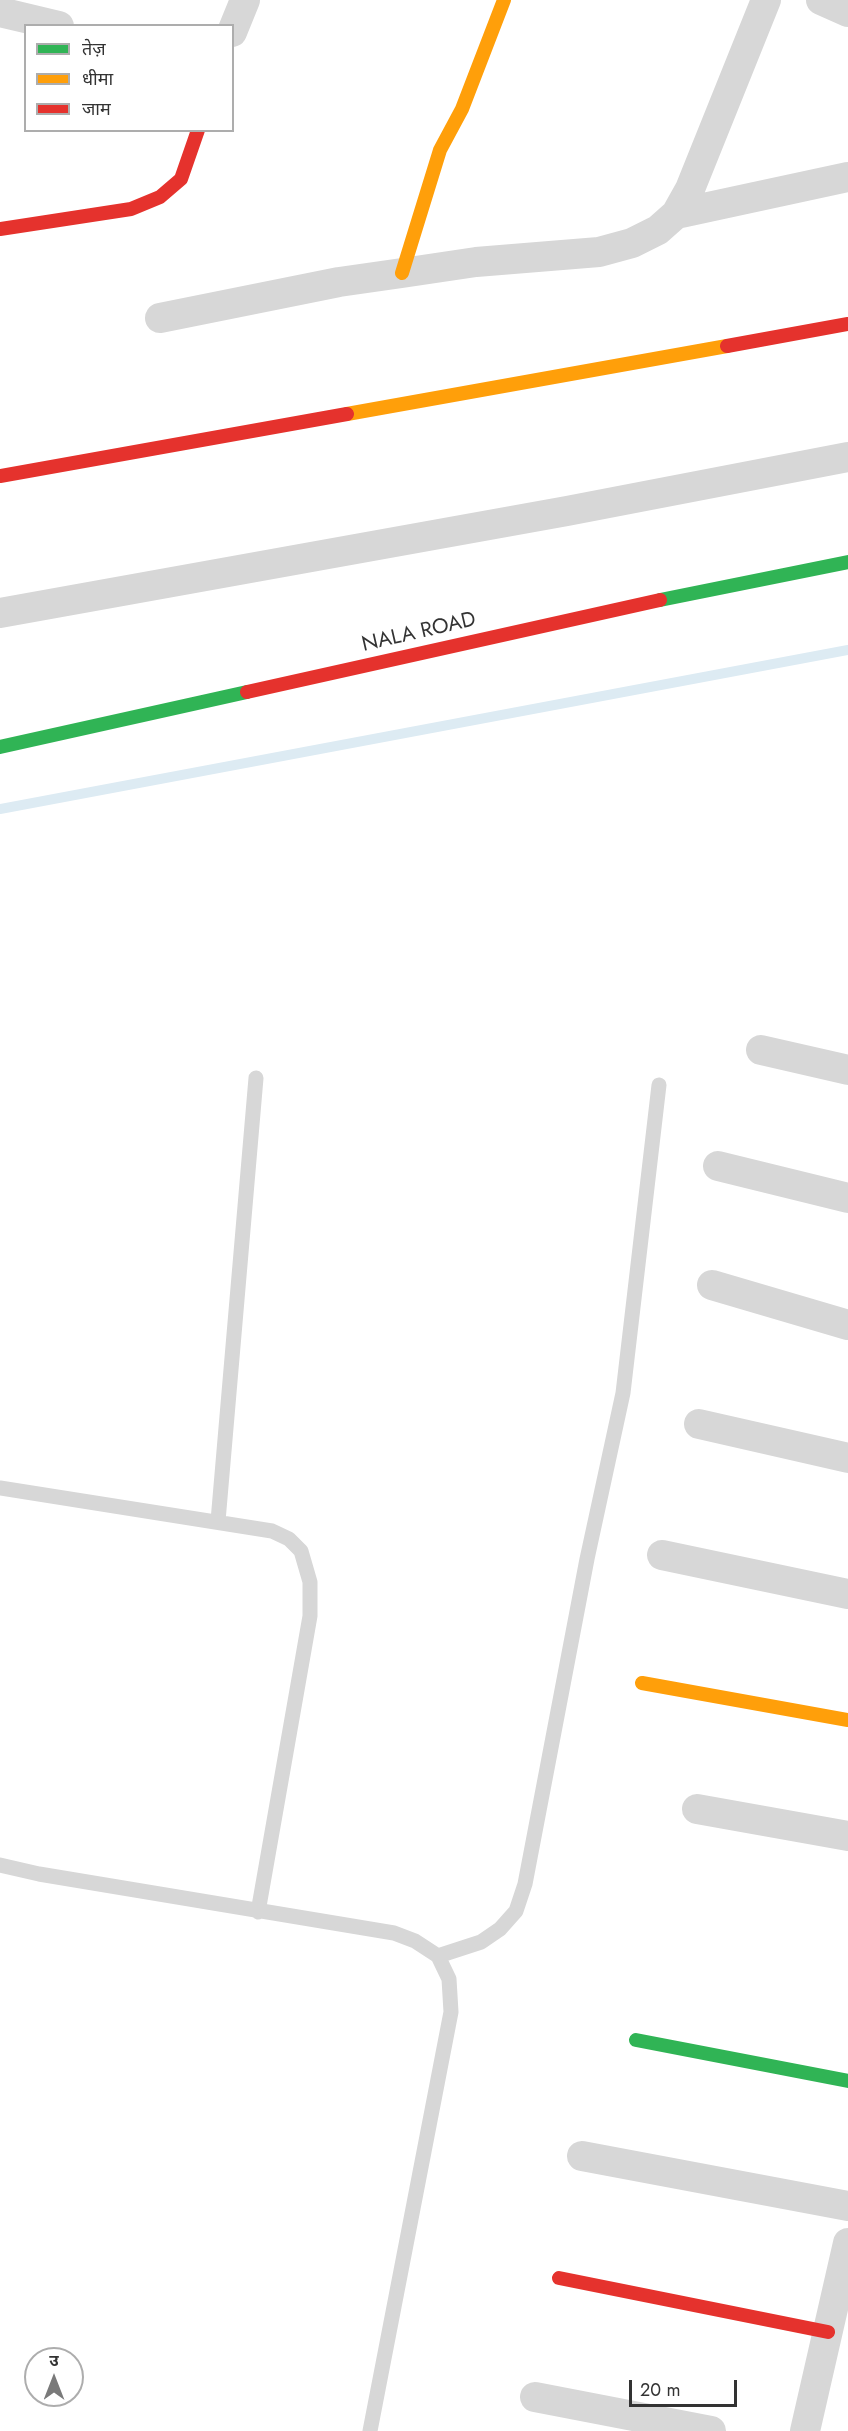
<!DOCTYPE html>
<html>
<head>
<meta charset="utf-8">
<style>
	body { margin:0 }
	#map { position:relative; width:848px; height:2431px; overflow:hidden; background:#fff; font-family:Jost,"Noto Sans Devanagari",sans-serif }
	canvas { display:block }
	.legend { position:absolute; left:24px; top:24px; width:210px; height:108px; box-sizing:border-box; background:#fff; border:2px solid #adadad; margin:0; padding:8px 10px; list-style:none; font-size:18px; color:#333 }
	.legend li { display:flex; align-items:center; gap:12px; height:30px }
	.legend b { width:30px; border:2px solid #adadad }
	.north { position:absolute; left:24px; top:2347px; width:60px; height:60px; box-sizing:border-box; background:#fff; border:2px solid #adadad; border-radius:50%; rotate:0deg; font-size:16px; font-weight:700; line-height:24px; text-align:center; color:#333 }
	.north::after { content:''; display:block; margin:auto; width:21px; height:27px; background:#7a7a7a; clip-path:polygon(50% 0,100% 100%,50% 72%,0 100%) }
	.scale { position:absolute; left:629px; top:2380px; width:108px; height:27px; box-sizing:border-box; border:3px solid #333; border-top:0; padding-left:8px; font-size:18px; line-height:21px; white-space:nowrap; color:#333; -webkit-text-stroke:4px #fff; paint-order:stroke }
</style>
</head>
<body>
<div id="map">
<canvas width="848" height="2431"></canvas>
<ul class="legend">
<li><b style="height:8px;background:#30b455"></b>तेज़</li>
<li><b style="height:8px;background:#ff9f0a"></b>धीमा</li>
<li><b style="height:8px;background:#e5322d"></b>जाम</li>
</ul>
<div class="north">उ</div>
<div class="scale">20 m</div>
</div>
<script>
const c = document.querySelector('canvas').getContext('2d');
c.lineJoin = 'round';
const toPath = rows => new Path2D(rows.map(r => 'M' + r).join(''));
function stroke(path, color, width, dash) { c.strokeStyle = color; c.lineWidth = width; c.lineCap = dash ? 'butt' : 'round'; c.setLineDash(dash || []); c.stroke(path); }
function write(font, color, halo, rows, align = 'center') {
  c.font = font + ' Jost,sans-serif'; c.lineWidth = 6; c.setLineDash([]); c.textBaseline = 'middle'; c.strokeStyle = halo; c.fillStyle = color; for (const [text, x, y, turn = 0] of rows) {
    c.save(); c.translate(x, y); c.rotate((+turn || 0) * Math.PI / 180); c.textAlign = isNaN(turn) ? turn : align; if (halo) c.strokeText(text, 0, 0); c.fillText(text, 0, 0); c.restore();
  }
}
stroke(toPath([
	[0,809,848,650]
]), '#ddebf3', 10);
stroke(toPath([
	[0,1488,272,1531,289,1539,301,1551,310,1582,310,1616,258,1912],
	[218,1521,256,1078],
	[0,1865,39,1874,394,1933,415,1941,438,1956,449,1979,451,2012,370,2431],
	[438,1956,481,1942,500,1929,516,1911,525,1884,587,1559,623,1393,659,1085]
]), '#d7d7d7', 15);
stroke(toPath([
	[821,0,848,12],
	[0,12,59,26],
	[232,32,245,0],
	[676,214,848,177],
	[160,318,339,282,402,273,476,262,599,252,632,243,658,230,676,214,690,189,766,0],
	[0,613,567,511,848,457],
	[761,1050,848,1070],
	[718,1166,848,1198],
	[712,1285,848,1325],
	[699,1424,848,1458],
	[662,1555,848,1594],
	[697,1809,848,1836],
	[582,2156,848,2206],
	[535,2397,711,2431],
	[805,2431,848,2243]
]), '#d7d7d7', 30);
stroke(toPath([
	[660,600,848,562],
	[0,747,247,692],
	[636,2040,848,2081]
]), '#30b455', 14);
stroke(toPath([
	[402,273,440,150,462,109,504,0],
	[347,414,727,346],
	[642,1683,848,1720]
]), '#ff9f0a', 14);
stroke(toPath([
	[0,229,131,209,160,197,181,179,198,130],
	[727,346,848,324],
	[0,476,347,414],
	[247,692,660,600],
	[559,2278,828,2332]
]), '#e5322d', 14);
write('21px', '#333', '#fff', [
	["NALA ROAD",419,633,-13]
]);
</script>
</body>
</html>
